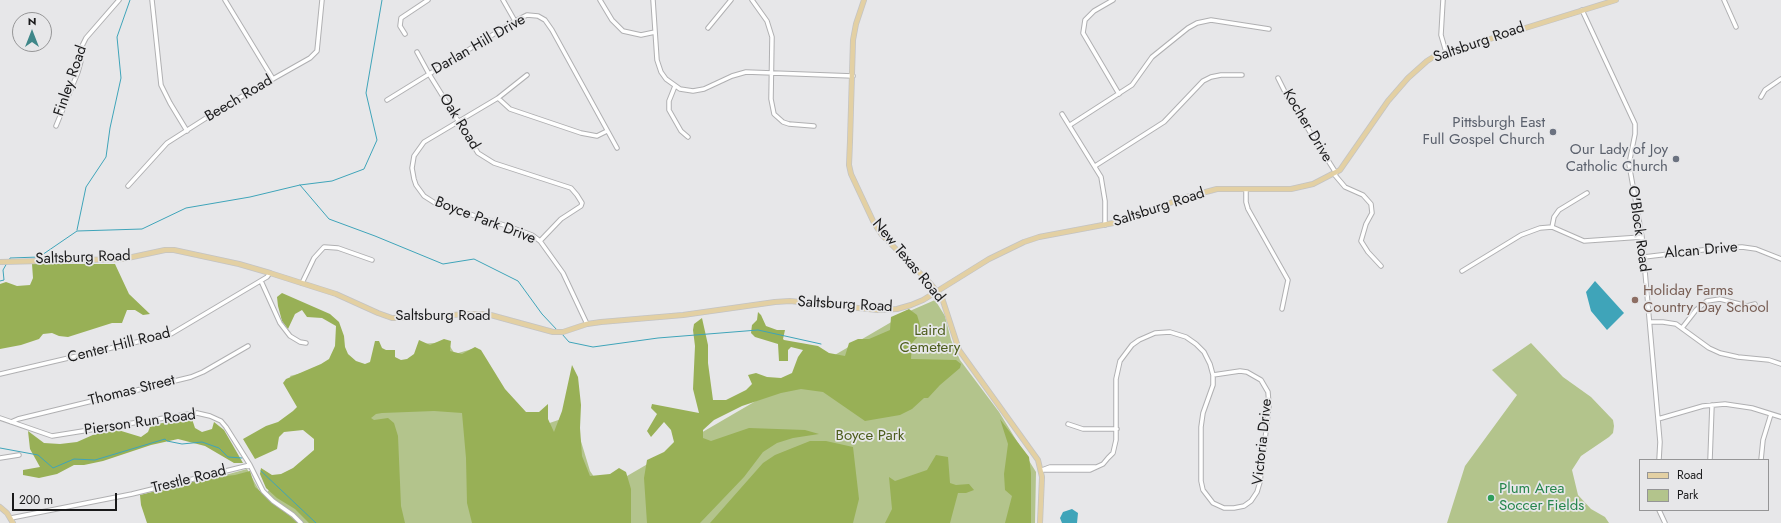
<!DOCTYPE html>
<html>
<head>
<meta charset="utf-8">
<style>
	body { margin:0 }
	#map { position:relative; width:1781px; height:523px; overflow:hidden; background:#e7e7e9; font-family:Jost,sans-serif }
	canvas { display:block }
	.legend { position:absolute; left:1639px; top:459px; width:130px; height:52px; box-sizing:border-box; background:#e7e7e9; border:1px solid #959596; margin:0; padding:5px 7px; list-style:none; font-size:12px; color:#19191a }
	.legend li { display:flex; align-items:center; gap:8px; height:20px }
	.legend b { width:20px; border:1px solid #959596 }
	.north { position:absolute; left:12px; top:12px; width:40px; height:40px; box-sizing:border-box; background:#e7e7e9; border:1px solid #959596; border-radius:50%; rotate:0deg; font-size:11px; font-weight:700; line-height:16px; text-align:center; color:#19191a }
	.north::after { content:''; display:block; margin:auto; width:14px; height:18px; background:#3f8789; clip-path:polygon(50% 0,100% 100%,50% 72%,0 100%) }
	.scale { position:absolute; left:12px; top:493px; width:105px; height:18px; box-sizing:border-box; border:2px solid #19191a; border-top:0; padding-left:5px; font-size:12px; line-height:14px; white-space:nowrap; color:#19191a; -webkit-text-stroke:3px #e7e7e9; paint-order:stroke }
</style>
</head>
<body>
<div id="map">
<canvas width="1781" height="523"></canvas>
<ul class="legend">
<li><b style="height:5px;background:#e3d0a3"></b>Road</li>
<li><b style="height:11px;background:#b3c48c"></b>Park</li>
</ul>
<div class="north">N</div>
<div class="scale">200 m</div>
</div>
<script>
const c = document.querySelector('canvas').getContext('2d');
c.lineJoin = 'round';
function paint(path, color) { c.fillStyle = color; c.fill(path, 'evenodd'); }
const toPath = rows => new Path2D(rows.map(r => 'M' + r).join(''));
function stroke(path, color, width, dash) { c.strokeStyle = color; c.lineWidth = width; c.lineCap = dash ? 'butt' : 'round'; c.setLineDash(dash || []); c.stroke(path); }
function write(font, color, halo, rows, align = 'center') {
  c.font = font + ' Jost,sans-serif'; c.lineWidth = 3.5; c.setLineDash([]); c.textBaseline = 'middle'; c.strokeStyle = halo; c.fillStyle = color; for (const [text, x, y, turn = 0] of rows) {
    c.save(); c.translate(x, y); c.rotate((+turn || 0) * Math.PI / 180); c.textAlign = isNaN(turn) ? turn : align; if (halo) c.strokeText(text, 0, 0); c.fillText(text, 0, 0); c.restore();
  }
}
paint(toPath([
	[935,300,945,316,951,340,960,360,999,412,1036,472,1035,523,156,523,146,497,247,469,263,497,269,490,325,445,290,376,330,366,423,365,421,344,447,342,455,354,472,349,529,430,573,415,590,471,603,490,912,310],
	[1531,343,1563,377,1591,397,1613,420,1614,426,1613,433,1609,437,1581,456,1572,470,1578,495,1591,509,1605,517,1609,523,1447,523,1465,466,1517,395,1492,370]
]), '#b3c48c');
paint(toPath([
	[32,264,115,264,129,294,150,314,143,315,135,310,127,310,122,323,112,323,68,337,59,336,52,333,43,334,39,339,21,345,0,349,0,284,6,282,17,286,30,285,33,278],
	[282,293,330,314,339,322,344,336,345,347,348,354,356,361,365,364,370,362,375,341,379,341,382,348,386,350,395,350,395,357,401,360,407,359,414,354,419,340,430,345,444,339,451,341,450,351,462,354,475,347,481,350,505,389,526,412,539,412,548,404,548,419,554,432,562,411,572,365,578,377,581,405,580,428,582,456,590,476,610,474,619,468,626,472,631,489,631,523,472,523,467,503,466,458,462,413,434,411,382,413,376,414,371,418,374,420,388,418,394,423,398,436,401,506,405,523,309,523,295,509,277,498,266,488,260,474,261,468,272,475,281,474,293,468,314,450,314,439,303,430,284,432,279,437,277,449,255,459,243,439,266,426,278,422,293,411,297,407,283,383,286,379,321,364,329,359,335,346,336,326,322,318,307,317,302,310,295,314,288,329,282,321,278,306,277,297],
	[909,309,917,315,921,328,919,335,912,343,911,359,956,360,961,364,960,368,940,385,928,398,924,398,912,409,900,415,865,421,823,392,801,389,781,393,742,406,714,420,703,430,703,438,711,441,749,428,805,430,819,434,793,438,777,443,763,452,744,477,700,523,647,523,644,478,647,460,664,452,674,442,671,430,664,422,651,437,647,431,657,414,651,408,652,404,699,413,693,389,695,346,693,330,694,324,702,318,708,345,708,363,713,400,726,400,746,390,752,384,748,375,756,373,767,377,781,378,792,373,798,357,803,350,791,347,788,350,788,361,779,361,778,344,755,337,751,333,752,325,757,320,758,312,761,315,766,326,777,330,785,330,783,339,784,340,818,346,829,353,845,356,849,343,858,339,869,339,890,330,891,317],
	[192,419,195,428,202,432,212,429,214,422,224,430,243,463,234,463,205,446,178,439,151,445,103,461,84,465,74,465,57,474,39,478,23,475,23,470,40,467,30,449,28,431,44,443,60,444,77,442,95,434,118,430,141,437,148,432,150,427,156,424],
	[1000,419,1029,457,1031,473,1031,523,1005,523,1012,496,1005,490,1004,474,1008,444],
	[810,441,826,441,853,447,859,499,853,523,710,523,763,463,775,455],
	[936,455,948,457,950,483,956,485,969,484,974,490,966,493,958,493,950,523,885,523,892,509,889,477,895,481,927,470],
	[250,471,255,487,298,523,147,523,141,505,140,495,208,478,235,475]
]), '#98b056');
paint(toPath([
	[1595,281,1624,313,1607,330,1591,311,1586,292],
	[1072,509,1078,513,1077,523,1062,523,1060,518,1063,512]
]), '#3fa4b9');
stroke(toPath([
	[300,185,329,219,375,236,443,264,474,259,518,281,542,314,558,331],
	[77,230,86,187,106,157,110,128,121,78,117,37,130,0],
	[9,261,10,258,39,257,77,231,142,229,186,208,250,197,300,185,332,181,364,169,377,140,366,93,382,0],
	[0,281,4,280,3,270,7,263],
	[562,334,569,342,593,347,658,338,758,330,821,344],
	[0,448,38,455,53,468,74,459,95,460,165,439,167,441,182,444,202,442,219,448,228,457,242,458],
	[261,471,316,523]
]), '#3fa4b9', 1);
const minor = toPath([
	[152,0,161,85,170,103,187,131],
	[225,0,273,79],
	[503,0,515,21],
	[600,0,612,20,623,31,641,35,655,32],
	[653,0,657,60,661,72,666,79,680,89,693,91,704,89,732,76,746,72,853,76],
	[752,0,767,21,772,37,771,99,774,114,783,122,789,124,814,126],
	[1113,0,1094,11,1085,20,1083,33,1119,94],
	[1443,0,1441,35,1446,52],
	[1724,0,1736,27],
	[1582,10,1635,124,1635,134,1629,164,1642,237,1660,442,1659,460],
	[708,28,731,0],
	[405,34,400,26,401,18,428,0],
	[417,52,429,74,478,153,494,163,571,188,577,195,582,203,581,206,561,219,540,241],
	[527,75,498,98,424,142,414,156,412,168,414,179,416,185,424,196,435,203,510,227,532,235,540,241,563,273,587,324],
	[1278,78,1286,94,1336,173],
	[675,86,669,101,669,110,681,131,688,137],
	[1761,97,1765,90,1781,79],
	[498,98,510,109,581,133,597,136,607,131],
	[387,100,515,21,527,15,538,16,545,20,552,30,617,148],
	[1062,114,1101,177,1105,201,1105,225],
	[1070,125,1132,85,1152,57,1188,28,1197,23,1211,20,1269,29],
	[56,126,78,72,81,61,82,46,86,38,119,0],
	[1095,166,1164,122,1203,81,1211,77,1221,75,1242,75],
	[1334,174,1345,187,1363,195,1371,204,1372,213,1366,224,1361,241,1368,252,1381,266],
	[128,186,167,143,225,106,310,58,317,51,322,0],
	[1246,189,1246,202,1248,209,1288,280,1282,309],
	[1552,227,1554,217,1559,210,1587,193],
	[1644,257,1719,248,1742,247,1756,249,1781,259],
	[1462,271,1521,235,1540,228,1552,227,1584,241,1642,237],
	[261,281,280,323,290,336,300,342,306,343],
	[302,283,314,258,324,247,338,248,372,260],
	[1650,322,1663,322,1676,324,1709,348,1720,353,1738,357,1769,360,1781,364],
	[1682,328,1696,310,1707,301,1720,299,1747,306,1755,304],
	[0,374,171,334,267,277,270,273],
	[0,418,52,436,189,414,197,413,210,416,221,421,226,427,250,465,263,491,273,501,293,515,301,523],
	[1658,419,1703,406,1725,404,1752,408,1781,417],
	[11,422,18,419,191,377,203,372,248,346],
	[1068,424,1083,429,1117,429],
	[0,458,19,455],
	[1710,460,1712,405],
	[1761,460,1763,440,1771,414],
	[1042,470,1090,470,1103,464,1108,458,1113,453,1116,440,1116,379,1120,361,1132,345,1139,340,1155,333,1170,332,1186,337,1196,344,1204,352,1210,364,1213,375,1213,385,1203,413,1201,427,1201,481,1203,490,1213,503,1224,508,1234,508,1244,506,1251,501,1257,492,1260,482,1269,406,1268,392,1261,380,1247,372,1240,371,1213,375],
	[1042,470,1050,467,1095,467],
	[1659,510,1665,523],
	[11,518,132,494,250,465]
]);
const major = toPath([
	[864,0,856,24,853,40,850,141,849,165,851,174,874,223,882,235,930,283,942,298,959,350,1038,460,1042,477,1040,523],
	[0,262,123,259,165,250,174,250,239,264,270,273,336,294,378,313,392,318,417,318,465,314,487,314,553,332,563,332,587,324,601,322,683,315,775,302,790,301,878,310,897,309,911,305,923,300,989,259,1024,242,1039,237,1124,221,1183,198,1217,189,1291,189,1313,184,1340,170,1388,101,1408,78,1427,61,1435,56,1616,0],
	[0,507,7,513,13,523]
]);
stroke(minor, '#b0b0b2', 5.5);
stroke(major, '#c3c3c3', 6);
stroke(minor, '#fff', 3.5);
stroke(major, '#e3d0a3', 4.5);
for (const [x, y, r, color] of [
	[1553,132,4,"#6b7280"],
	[1676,159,4,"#6b7280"],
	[1635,300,4,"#8d6e63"],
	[1491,498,4,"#2e9e5b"]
]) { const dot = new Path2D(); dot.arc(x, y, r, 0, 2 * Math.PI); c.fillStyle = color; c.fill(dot); stroke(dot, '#e7e7e9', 1.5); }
write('15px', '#19191a', '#e7e7e9', [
	["Saltsburg Road",1479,43,-19],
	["Darlan Hill Drive",479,45,-30],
	["Finley Road",71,81,-71],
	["Beech Road",239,99,-31],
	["Oak Road",459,122,58],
	["Kocher Drive",1307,126,59],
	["Saltsburg Road",1159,208,-18],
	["Boyce Park Drive",485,221,21],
	["O'Block Road",1638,229,82],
	["Alcan Drive",1701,251,-5],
	["Saltsburg Road",83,258,-2],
	["New Texas Road",908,261,50],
	["Saltsburg Road",845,305,3],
	["Saltsburg Road",443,316],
	["Center Hill Road",119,346,-14],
	["Thomas Street",132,391,-14],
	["Pierson Run Road",140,423,-8],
	["Victoria Drive",1263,442,-84],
	["Trestle Road",189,480,-14]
]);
write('15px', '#5b616d', '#e7e7e9', [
	["Pittsburgh East",1545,123],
	["Full Gospel Church",1545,140],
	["Our Lady of Joy",1668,150],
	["Catholic Church",1668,167]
], 'right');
write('15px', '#785e54', '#e7e7e9', [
	["Holiday Farms",1643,291],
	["Country Day School",1643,308]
], 'left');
write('15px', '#4d5d1d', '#e7e7e9', [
	["Laird",930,331],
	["Cemetery",930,348],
	["Boyce Park",870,436]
]);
write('15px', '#27864d', '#e7e7e9', [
	["Plum Area",1499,489],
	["Soccer Fields",1499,506]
], 'left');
</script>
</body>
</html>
